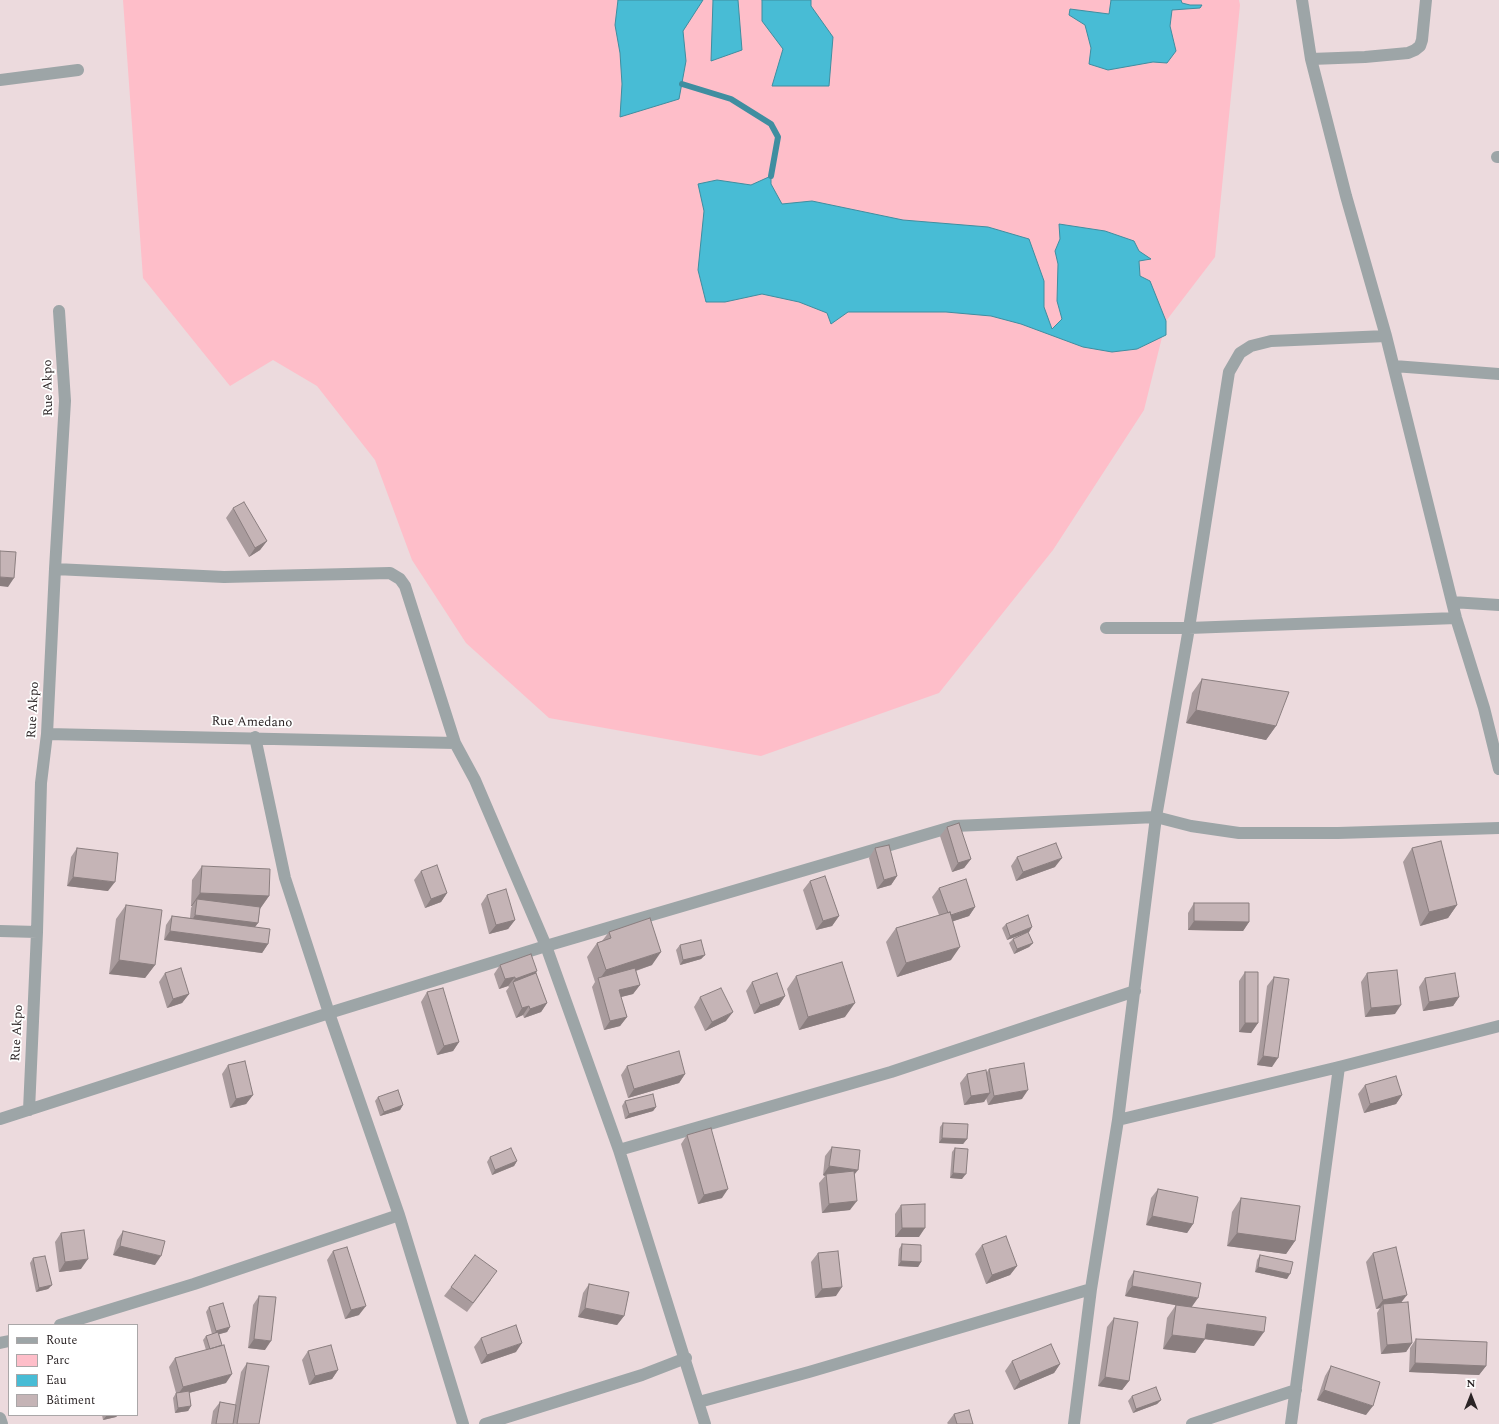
<!DOCTYPE html>
<html>
<head>
<meta charset="utf-8">
<style>
	body { margin:0 }
	#map { position:relative; width:1499px; height:1424px; overflow:hidden; background:#ecdadd; font-family:Spectral,serif }
	canvas { display:block }
	.legend { position:absolute; left:8px; top:1324px; width:130px; height:92px; box-sizing:border-box; background:#fff; border:1px solid #aaa7a8; margin:0; padding:5px 7px; list-style:none; font-size:12px; color:#2b2425 }
	.legend li { display:flex; align-items:center; gap:8px; height:20px }
	.legend b { width:20px; border:1px solid #aaa7a8 }
	.north { position:absolute; left:1451px; top:1376px; width:40px; height:40px; -webkit-text-stroke:3px #fff; paint-order:stroke; rotate:0deg; font-size:11px; font-weight:700; line-height:16px; text-align:center; color:#2b2425 }
	.north::after { content:''; display:block; margin:auto; width:14px; height:18px; background:#2b2425; clip-path:polygon(50% 0,100% 100%,50% 72%,0 100%) }
</style>
</head>
<body>
<div id="map">
<canvas width="1499" height="1424"></canvas>
<ul class="legend">
<li><b style="height:5px;background:#9da5a7"></b>Route</li>
<li><b style="height:11px;background:#febec9"></b>Parc</li>
<li><b style="height:11px;background:#48bcd5"></b>Eau</li>
<li><b style="height:11px;background:#c5b4b6"></b>Bâtiment</li>
</ul>
<div class="north">N</div>
</div>
<script>
const c = document.querySelector('canvas').getContext('2d');
c.lineJoin = 'round';
function paint(path, color) { c.fillStyle = color; c.fill(path, 'evenodd'); }
const toPath = rows => new Path2D(rows.map(r => 'M' + r).join(''));
function stroke(path, color, width, dash) { c.strokeStyle = color; c.lineWidth = width; c.lineCap = dash ? 'butt' : 'round'; c.setLineDash(dash || []); c.stroke(path); }
function write(font, color, halo, rows, align = 'center') {
  c.font = font + ' Spectral,serif'; c.lineWidth = 3.5; c.setLineDash([]); c.textBaseline = 'middle'; c.strokeStyle = halo; c.fillStyle = color; for (const [text, x, y, turn = 0] of rows) {
    c.save(); c.translate(x, y); c.rotate((+turn || 0) * Math.PI / 180); c.textAlign = isNaN(turn) ? turn : align; if (halo) c.strokeText(text, 0, 0); c.fillText(text, 0, 0); c.restore();
  }
}
paint(toPath([
	[123,0,1239,0,1240,5,1215,257,1166,321,1144,410,1053,550,939,693,761,756,549,718,466,643,412,560,375,460,317,386,273,360,230,386,143,278]
]), '#febec9');
const water = toPath([
	[618,0,703,0,683,31,686,61,679,99,620,117,622,84,620,53,615,25,618,0],
	[713,0,738,0,742,50,711,61,713,0],
	[762,0,811,0,811,6,833,37,829,86,772,86,783,49,762,21,762,0],
	[1111,0,1181,0,1182,3,1190,5,1202,5,1200,8,1172,10,1170,26,1176,51,1167,63,1153,62,1108,70,1089,64,1091,48,1085,25,1069,15,1070,9,1109,14,1111,0],
	[771,176,771,184,782,204,812,201,903,220,988,227,1029,239,1044,281,1044,307,1052,329,1062,319,1057,301,1058,264,1055,251,1060,239,1059,224,1105,231,1134,241,1139,251,1151,259,1139,261,1140,276,1150,281,1166,321,1166,335,1137,349,1112,352,1083,347,1021,324,991,316,946,312,848,312,831,324,827,313,799,302,762,294,725,302,706,302,698,270,704,211,698,184,717,180,751,185,771,176]
]);
paint(water, '#48bcd5');
stroke(water, '#3f8ea0', 1);
stroke(toPath([
	[682,84,731,99,771,124,778,137,771,176]
]), '#3f8ea0', 6);
stroke(toPath([
	[1302,0,1311,59,1346,196,1386,336,1456,618,1484,708,1499,769],
	[1311,59,1365,57,1408,53,1415,50,1420,46,1422,40,1426,0],
	[0,80,78,70],
	[1497,157,1499,157],
	[1394,366,1499,374],
	[55,569,224,577,390,573,400,579,405,586,455,743,475,780,546,946,619,1150,705,1424],
	[1452,602,1499,605],
	[1106,628,1189,628,1456,618],
	[47,734,455,743],
	[255,737,285,878,329,1013,399,1215,463,1424],
	[0,931,37,932],
	[29,1110,37,932,41,783,47,734,55,569,65,401,59,311],
	[0,1119,329,1013,546,946,955,826,1156,817,1191,826,1239,833,1338,833,1499,828],
	[1118,1120,1339,1067,1499,1026],
	[619,1150,891,1072,1135,991],
	[60,1325,194,1284,399,1215],
	[0,1343,9,1341],
	[699,1402,809,1372,1091,1289],
	[0,1418,2,1424],
	[485,1424,642,1375,686,1358],
	[1074,1424,1091,1289,1118,1120,1156,817,1189,628,1229,372,1240,353,1251,346,1271,341,1386,336],
	[1192,1424,1296,1390],
	[1291,1424,1339,1067]
]), '#9da5a7', 12);
paint(toPath([
	[233,508,267,541,260,550,249,557,226,518],
	[1202,679,1276,726,1266,740,1186,723,1192,693],
	[947,827,971,859,964,868,952,872,940,836],
	[77,848,108,891,67,886,71,857],
	[875,848,897,876,891,885,877,889,869,858],
	[1412,848,1457,905,1448,918,1420,926,1403,862],
	[1017,857,1055,867,1016,881,1011,866],
	[202,866,269,896,260,909,258,923,255,927,268,944,262,953,164,940,166,925,172,916,190,918,191,908,192,906,191,906,192,880],
	[421,871,447,893,441,902,425,908,414,880],
	[810,881,839,916,832,926,816,930,803,890],
	[939,888,975,907,969,916,953,921,951,960,897,977,886,942,896,928,939,915,932,897],
	[487,895,515,920,508,929,489,934,481,904],
	[1194,903,1249,922,1243,931,1188,930,1188,913],
	[126,905,155,965,145,978,109,974,116,919],
	[1006,924,1032,927,1029,932,1007,940,1002,928],
	[609,932,652,965,636,971,640,985,633,994,621,997,627,1017,620,1026,604,1030,592,987,595,982,587,957,597,943,602,941],
	[1013,939,1033,943,1029,947,1014,954,1009,943],
	[680,945,705,955,701,959,680,965,676,950],
	[500,965,536,973,547,1003,541,1012,524,1018,523,1015,516,1018,506,991,509,987,508,986,499,989,494,974],
	[1245,972,1258,1023,1251,1033,1239,1032,1239,981],
	[165,973,189,994,182,1003,167,1008,159,982],
	[1367,973,1395,1014,1365,1017,1361,982],
	[796,976,845,1017,799,1030,787,989],
	[1274,977,1272,1067,1257,1065,1267,986],
	[1425,978,1459,997,1453,1006,1423,1011,1419,987],
	[752,982,785,996,779,1005,754,1014,746,991],
	[427,992,459,1042,453,1051,437,1055,421,1002],
	[700,997,726,1021,705,1031,694,1007],
	[228,1065,253,1095,246,1104,230,1108,222,1074],
	[627,1066,685,1074,679,1083,628,1098,621,1075],
	[989,1069,1022,1099,988,1105,986,1098,984,1102,964,1105,960,1083,967,1074,987,1072],
	[1365,1085,1402,1095,1396,1104,1364,1113,1358,1094],
	[378,1097,403,1105,400,1110,380,1116,375,1101],
	[625,1101,656,1107,653,1111,625,1119,622,1106],
	[943,1123,967,1139,963,1144,939,1143,940,1127],
	[687,1135,722,1198,698,1204,681,1144],
	[832,1147,854,1174,850,1210,822,1213,819,1183,825,1176,823,1175,825,1156],
	[955,1148,962,1179,950,1178,952,1152],
	[490,1157,517,1161,514,1166,492,1175,487,1162],
	[1158,1189,1193,1224,1187,1233,1146,1225,1151,1198],
	[1241,1198,1295,1241,1286,1254,1227,1246,1232,1212],
	[901,1205,919,1237,895,1237,895,1214],
	[123,1231,155,1265,113,1255,117,1240],
	[61,1233,81,1269,59,1272,55,1242],
	[902,1244,921,1262,918,1267,898,1266,899,1249],
	[982,1245,1017,1266,1010,1275,986,1284,975,1254],
	[333,1251,359,1315,345,1319,327,1260],
	[818,1253,836,1296,815,1298,811,1262],
	[1373,1253,1401,1303,1412,1343,1406,1352,1381,1354,1377,1313,1380,1308,1376,1309,1366,1262],
	[1260,1255,1287,1279,1255,1272,1257,1260],
	[33,1258,52,1285,48,1289,36,1292,30,1263],
	[1134,1271,1192,1307,1254,1346,1205,1339,1195,1353,1163,1349,1167,1318,1176,1305,1125,1296,1128,1281],
	[491,1280,467,1312,444,1296,451,1287],
	[589,1284,624,1316,617,1325,578,1317,583,1293],
	[259,1296,265,1350,248,1348,253,1305],
	[209,1307,230,1327,227,1332,219,1334,226,1383,189,1393,191,1406,188,1411,175,1413,173,1398,176,1393,169,1367,175,1358,206,1350,203,1340,206,1336,212,1334,206,1312],
	[1114,1318,1129,1381,1122,1390,1098,1386,1107,1327],
	[481,1338,516,1352,481,1364,474,1347],
	[1416,1339,1486,1366,1479,1375,1409,1372,1410,1348],
	[308,1351,338,1370,332,1379,309,1385,302,1360],
	[1012,1361,1060,1364,1054,1373,1014,1390,1005,1371],
	[247,1363,259,1424,211,1424,213,1411,220,1402,235,1405,241,1372],
	[1331,1366,1366,1415,1317,1400,1325,1376],
	[1132,1396,1161,1400,1157,1404,1133,1413,1128,1401],
	[954,1414,973,1424,948,1424,947,1423],
	[102,1415,118,1415,116,1417,103,1420]
]), '#a99b9d');
paint(toPath([
	[267,541,260,550,249,557,255,548],
	[0,577,14,578,8,587,0,586],
	[1196,710,1276,726,1266,740,1186,723],
	[1062,858,1055,867,1016,881,1023,872],
	[971,859,964,868,952,872,958,863],
	[897,876,891,885,877,889,884,880],
	[73,877,115,882,108,891,67,886],
	[200,893,269,896,259,910,197,899,192,906,191,906],
	[447,893,441,902,425,908,431,899],
	[1457,905,1448,918,1420,926,1429,912],
	[975,907,969,916,942,925,949,916],
	[195,915,258,923,251,932,189,925],
	[839,916,832,926,816,930,823,921],
	[515,920,508,929,489,934,496,925],
	[1194,921,1249,922,1243,931,1188,930],
	[1032,927,1029,932,1007,940,1010,936],
	[170,931,268,944,262,953,164,940],
	[1033,943,1029,947,1014,954,1017,949],
	[960,947,951,960,897,977,906,963],
	[661,952,652,965,599,983,599,980,606,970],
	[705,955,701,959,680,965,683,960],
	[119,960,155,965,145,978,109,974],
	[537,971,531,981,513,982,515,979],
	[515,977,508,986,499,989,505,979],
	[640,985,633,994,613,999,619,990],
	[189,994,182,1003,167,1008,173,999],
	[785,996,779,1005,754,1014,760,1005],
	[1459,997,1453,1006,1423,1011,1429,1002],
	[547,1003,541,1012,524,1018,530,1009],
	[855,1003,845,1017,799,1030,808,1017],
	[1401,1005,1395,1014,1365,1017,1371,1008],
	[529,1006,523,1015,516,1018,522,1008],
	[733,1012,726,1021,705,1031,712,1022],
	[627,1017,620,1026,604,1030,610,1021],
	[1245,1023,1258,1023,1251,1033,1239,1032],
	[459,1042,453,1051,437,1055,444,1046],
	[1263,1056,1278,1058,1272,1067,1257,1065],
	[685,1074,679,1083,628,1098,634,1089],
	[1028,1090,1022,1099,988,1105,994,1096],
	[990,1093,984,1102,964,1105,971,1096],
	[253,1095,246,1104,230,1108,236,1099],
	[1402,1095,1396,1104,1364,1113,1370,1104],
	[403,1105,400,1110,380,1116,384,1112],
	[656,1107,653,1111,625,1119,629,1114],
	[942,1138,967,1139,963,1144,939,1143],
	[517,1161,514,1166,492,1175,495,1170],
	[829,1166,858,1170,851,1179,826,1174,825,1176,823,1175],
	[953,1173,966,1174,962,1179,950,1178],
	[728,1189,722,1198,698,1204,704,1195],
	[857,1201,850,1210,822,1213,829,1204],
	[1152,1216,1193,1224,1187,1233,1146,1225],
	[902,1228,925,1228,919,1237,895,1237],
	[1237,1233,1295,1241,1286,1254,1227,1246],
	[120,1246,161,1256,155,1265,113,1255],
	[88,1259,81,1269,59,1272,65,1262],
	[901,1261,921,1262,918,1267,898,1266],
	[1017,1266,1010,1275,986,1284,992,1275],
	[1258,1267,1290,1274,1287,1279,1255,1272],
	[52,1285,48,1289,36,1292,39,1288],
	[1132,1286,1198,1298,1191,1308,1125,1296],
	[842,1287,836,1296,815,1298,822,1289],
	[1407,1295,1400,1304,1383,1304,1380,1308,1376,1309,1383,1300],
	[366,1306,359,1315,345,1319,351,1310],
	[585,1308,624,1316,617,1325,578,1317],
	[1207,1324,1264,1332,1254,1346,1197,1338],
	[230,1327,227,1332,213,1336,216,1331],
	[1172,1335,1205,1339,1195,1353,1163,1349],
	[254,1339,271,1341,265,1350,248,1348],
	[522,1343,516,1352,481,1364,487,1355],
	[1412,1343,1406,1352,1381,1354,1387,1345],
	[1415,1363,1486,1366,1479,1375,1409,1372],
	[1060,1364,1054,1373,1014,1390,1020,1381],
	[338,1370,332,1379,309,1385,315,1376],
	[232,1374,226,1383,177,1396,183,1387],
	[1105,1377,1129,1381,1122,1390,1098,1386],
	[1324,1390,1373,1406,1366,1415,1317,1400],
	[1161,1400,1157,1404,1133,1413,1136,1409],
	[191,1406,188,1411,175,1413,178,1408],
	[107,1415,118,1415,116,1417,103,1420]
]), '#8a7e7f');
const building = toPath([
	[244,502,267,541,255,548,233,508,244,502],
	[0,551,16,552,14,578,0,577,0,551],
	[1202,679,1289,692,1276,726,1196,710,1202,679],
	[959,823,971,859,958,863,947,827,959,823],
	[1441,841,1457,905,1429,912,1412,848,1441,841],
	[1056,843,1062,858,1023,872,1017,857,1056,843],
	[889,845,897,876,884,880,875,848,889,845],
	[77,848,118,853,115,882,73,877,77,848],
	[437,865,447,893,431,899,421,871,437,865],
	[202,866,270,869,269,896,200,893,202,866],
	[825,876,839,916,823,921,810,881,825,876],
	[966,879,975,907,951,915,950,912,948,913,939,888,966,879],
	[506,889,515,920,496,925,487,895,506,889],
	[197,899,260,907,258,923,195,915,197,899],
	[1194,903,1249,903,1249,922,1194,921,1194,903],
	[126,905,162,910,155,965,119,960,126,905],
	[950,912,960,947,906,963,896,928,950,912],
	[1028,915,1032,927,1010,936,1006,924,1028,915],
	[172,916,270,929,268,944,170,931,172,916],
	[650,918,661,952,606,970,597,943,611,938,609,932,650,918],
	[1028,932,1033,943,1017,949,1013,939,1028,932],
	[701,940,705,955,683,960,680,945,701,940],
	[531,954,537,971,515,979,515,977,505,979,500,965,531,954],
	[842,962,855,1003,808,1017,796,976,842,962],
	[181,968,189,994,173,999,165,973,181,968],
	[635,968,640,985,619,990,627,1017,610,1021,598,978,635,968],
	[1397,970,1401,1005,1371,1008,1367,973,1397,970],
	[1245,972,1258,972,1258,1023,1245,1023,1245,972],
	[536,973,547,1003,530,1009,529,1006,522,1008,513,982,536,973],
	[777,973,785,996,760,1005,752,982,777,973],
	[1455,973,1459,997,1429,1002,1425,978,1455,973],
	[1274,977,1289,979,1278,1058,1263,1056,1274,977],
	[443,988,459,1042,444,1046,427,992,443,988],
	[721,988,733,1012,712,1022,700,997,721,988],
	[679,1051,685,1074,634,1089,627,1066,679,1051],
	[245,1061,253,1095,236,1099,228,1065,245,1061],
	[1024,1063,1028,1090,994,1096,989,1069,1024,1063],
	[986,1070,990,1093,971,1096,967,1074,986,1070],
	[1396,1076,1402,1095,1370,1104,1365,1085,1396,1076],
	[398,1090,403,1105,384,1112,378,1097,398,1090],
	[653,1094,656,1107,629,1114,625,1101,653,1094],
	[943,1123,968,1124,967,1139,942,1138,943,1123],
	[711,1128,728,1189,704,1195,687,1135,711,1128],
	[832,1147,860,1150,858,1170,829,1166,832,1147],
	[511,1148,517,1161,495,1170,490,1157,511,1148],
	[955,1148,968,1149,966,1174,953,1173,955,1148],
	[854,1171,857,1201,829,1204,826,1174,854,1171],
	[1158,1189,1198,1197,1193,1224,1152,1216,1158,1189],
	[1241,1198,1300,1206,1295,1241,1237,1233,1241,1198],
	[925,1204,925,1228,902,1228,901,1205,925,1204],
	[84,1230,88,1259,65,1262,61,1233,84,1230],
	[123,1231,165,1241,161,1256,120,1246,123,1231],
	[1006,1236,1017,1266,992,1275,982,1245,1006,1236],
	[902,1244,921,1245,921,1262,901,1261,902,1244],
	[347,1247,366,1306,351,1310,333,1251,347,1247],
	[1396,1247,1407,1295,1383,1300,1373,1253,1396,1247],
	[838,1251,842,1287,822,1289,818,1253,838,1251],
	[475,1255,497,1271,473,1303,451,1287,475,1255],
	[1260,1255,1293,1262,1290,1274,1258,1267,1260,1255],
	[45,1256,52,1285,39,1288,33,1258,45,1256],
	[1134,1271,1201,1283,1198,1298,1132,1286,1134,1271],
	[589,1284,629,1292,624,1316,585,1308,589,1284],
	[259,1296,276,1297,271,1341,254,1339,259,1296],
	[1408,1302,1412,1343,1387,1345,1383,1304,1408,1302],
	[223,1303,230,1327,216,1331,209,1307,223,1303],
	[1176,1305,1266,1317,1264,1332,1207,1324,1205,1339,1172,1335,1176,1305],
	[1114,1318,1138,1322,1129,1381,1105,1377,1114,1318],
	[516,1325,522,1343,487,1355,481,1338,516,1325],
	[218,1332,222,1345,210,1349,206,1336,218,1332],
	[1416,1339,1487,1342,1486,1366,1415,1363,1416,1339],
	[1051,1344,1060,1364,1020,1381,1012,1361,1051,1344],
	[224,1345,232,1374,183,1387,175,1358,224,1345],
	[331,1345,338,1370,315,1376,308,1351,331,1345],
	[247,1363,269,1366,259,1424,237,1424,247,1363],
	[1331,1366,1380,1382,1373,1406,1324,1390,1331,1366],
	[1156,1387,1161,1400,1136,1409,1132,1396,1156,1387],
	[189,1391,191,1406,178,1408,176,1393,189,1391],
	[220,1402,236,1405,233,1424,216,1424,220,1402],
	[969,1410,973,1424,957,1424,954,1414,969,1410]
]);
paint(building, '#c5b4b6');
stroke(building, '#8a7e7f', 1);
write('13px', '#2b2425', '#fff', [
	["Rue Akpo",49,388,-91],
	["Rue Akpo",34,710,-87],
	["Rue Amedano",252,723,1],
	["Rue Akpo",18,1033,-87]
]);
</script>
</body>
</html>
